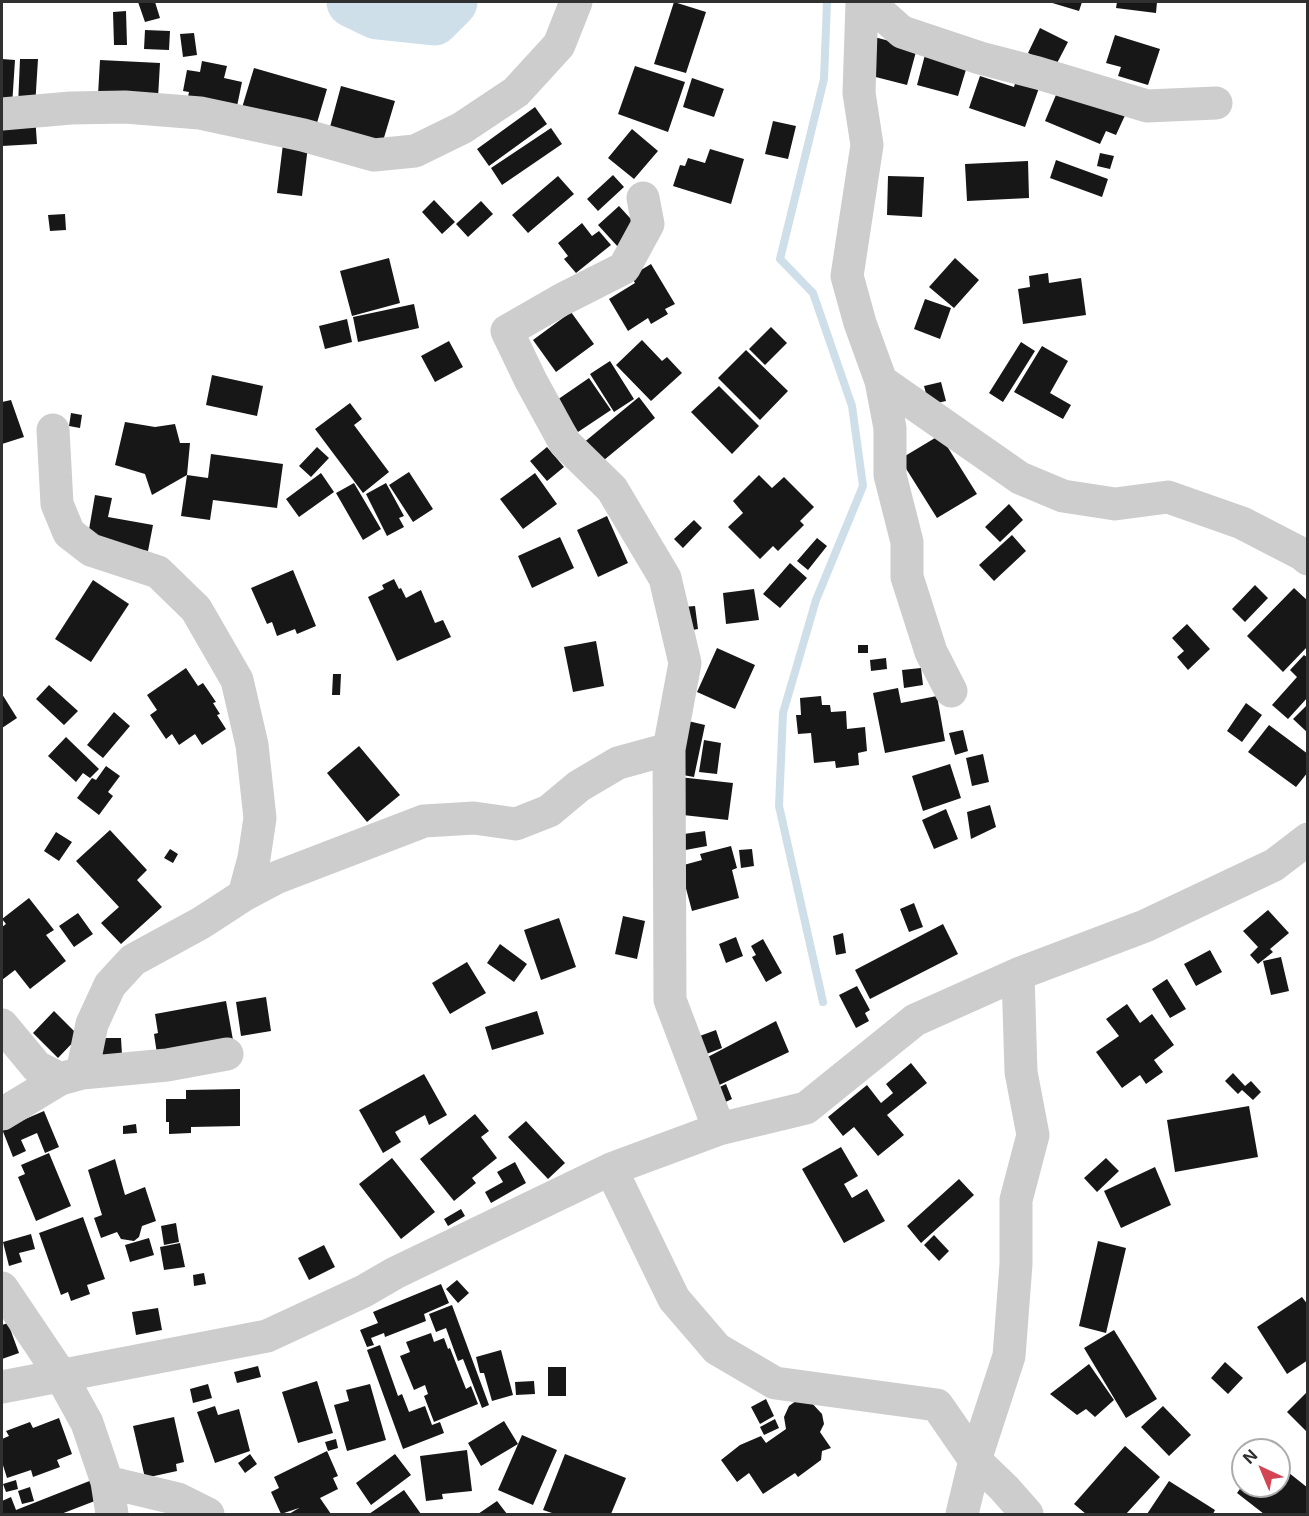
<!DOCTYPE html>
<html>
<head>
<meta charset="utf-8">
<style>
	body { margin:0 }
	#map { position:relative; width:1309px; height:1516px; overflow:hidden; background:#fff; font-family:Inter,sans-serif }
	canvas { display:block }
	.frame { position:absolute; inset:0; border:3px solid #303030; pointer-events:none }
	.north { position:absolute; left:1231px; top:1438px; width:60px; height:60px; box-sizing:border-box; background:#fff; border:2px solid #acacac; border-radius:50%; rotate:316deg; font-size:16px; font-weight:700; line-height:24px; text-align:center; color:#303030 }
	.north::after { content:''; display:block; margin:auto; width:21px; height:27px; background:#d44553; clip-path:polygon(50% 0,100% 100%,50% 72%,0 100%) }
</style>
</head>
<body>
<div id="map">
<canvas width="1309" height="1516"></canvas>
<div class="frame"></div>
<div class="north">N</div>
</div>
<script>
const c = document.querySelector('canvas').getContext('2d');
c.lineJoin = 'round';
const toPath = rows => new Path2D(rows.map(r => 'M' + r).join(''));
function stroke(path, color, width, dash) { c.strokeStyle = color; c.lineWidth = width; c.lineCap = dash ? 'butt' : 'round'; c.setLineDash(dash || []); c.stroke(path); }
function paint(path, color) { c.fillStyle = color; c.fill(path, 'evenodd'); }
stroke(toPath([
	[823,1002,779,806,783,713,816,600,863,486,852,406,813,293,780,259,824,79,827,2]
]), '#cedfe9', 8);
stroke(toPath([
	[352,2,377,14,434,20,452,2]
]), '#cedfe9', 51);
paint(toPath([
	[138,2,155,2,160,18,145,22],
	[674,2,706,12,686,73,654,64],
	[1049,2,1082,2,1079,11],
	[1117,2,1157,2,1156,13,1116,8],
	[126,11,127,45,114,45,113,12],
	[1040,28,1068,42,1055,67,1028,53],
	[145,30,170,31,169,50,144,49],
	[194,33,197,55,183,57,180,34],
	[1115,35,1160,49,1148,85,1118,76,1121,67,1106,63],
	[874,37,917,48,907,85,864,74],
	[926,51,968,63,958,96,917,85],
	[2,59,15,60,12,106,2,105],
	[20,59,38,59,35,107,18,106],
	[100,60,160,63,158,98,98,95],
	[202,61,227,66,224,78,242,82,236,111,187,102,189,92,183,91,187,70,200,72],
	[635,66,685,82,668,132,618,114],
	[254,68,327,89,314,133,241,111],
	[980,76,1014,87,1016,80,1039,88,1025,127,969,108],
	[692,78,724,89,714,117,683,107],
	[1061,83,1127,111,1116,135,1106,131,1100,144,1045,121],
	[341,86,395,101,383,141,330,127],
	[535,107,547,124,489,166,477,149],
	[35,115,37,144,2,146,2,117],
	[773,121,796,126,788,159,765,154],
	[551,128,562,144,502,185,491,168],
	[632,129,658,151,634,179,608,158],
	[283,144,308,146,302,196,277,193],
	[710,149,744,159,731,204,673,186,680,165,685,166,688,158,705,163],
	[1100,153,1114,156,1110,169,1097,166],
	[1056,160,1108,179,1102,197,1050,178],
	[1028,161,1029,198,967,201,965,164],
	[613,175,624,187,598,211,587,199],
	[558,176,574,194,528,233,512,215],
	[888,176,924,177,922,217,887,215],
	[434,200,455,222,442,234,422,212],
	[481,201,493,214,468,237,456,224],
	[619,206,640,229,619,248,598,225],
	[65,214,66,230,50,231,48,215],
	[582,223,592,236,599,231,611,245,576,273,564,259,568,256,558,243],
	[389,258,400,303,352,316,340,271],
	[955,258,979,280,954,308,929,287],
	[651,264,675,304,665,309,668,314,651,324,648,318,628,331,609,299,635,283,631,276],
	[1048,273,1049,283,1081,278,1086,315,1023,324,1018,289,1030,287,1029,276],
	[925,299,951,308,940,339,914,329],
	[414,304,419,328,358,342,353,317],
	[571,312,594,344,556,372,533,340],
	[347,319,352,342,325,349,319,326],
	[771,327,787,343,765,365,749,349],
	[642,340,662,361,667,357,682,373,651,401,616,365],
	[449,341,463,367,435,382,421,356],
	[1021,342,1035,351,1003,402,989,393],
	[1042,346,1068,361,1050,393,1071,405,1063,419,1014,392],
	[746,350,788,391,760,420,718,378],
	[610,361,634,399,614,412,590,374],
	[212,375,263,386,257,416,206,405],
	[589,378,611,410,578,432,557,400],
	[941,382,946,401,929,405,924,386],
	[719,386,759,426,732,454,691,412],
	[639,397,655,418,598,465,582,444],
	[11,400,24,437,2,444,2,402],
	[350,403,362,419,354,425,389,472,363,493,315,429],
	[71,413,82,415,80,428,69,426],
	[125,422,155,427,175,424,180,443,190,443,187,475,152,495,145,474,115,465],
	[940,435,977,494,937,518,900,459],
	[317,447,329,458,311,477,299,466],
	[547,447,564,467,547,481,530,461],
	[211,454,283,464,277,508,213,500,210,520,181,516,187,475,208,478],
	[409,472,433,509,413,522,389,485],
	[321,473,334,492,299,517,286,499],
	[535,473,557,504,523,529,500,499],
	[759,475,772,488,784,477,814,507,800,521,804,525,778,551,773,546,760,559,728,527,743,513,733,501],
	[354,483,381,529,363,540,336,493],
	[386,483,404,516,399,518,404,527,387,536,366,494],
	[95,495,112,498,108,517,153,525,148,551,87,541],
	[1009,504,1023,520,1000,542,985,527],
	[607,516,628,563,598,577,577,530],
	[694,520,702,528,683,548,674,539],
	[1012,535,1026,551,994,581,979,565],
	[560,537,574,568,532,588,518,556],
	[817,538,827,546,808,570,797,561],
	[790,563,807,578,780,608,763,594],
	[293,570,316,626,297,634,295,629,277,636,272,622,267,624,251,588],
	[394,579,399,589,401,588,406,598,421,590,435,623,443,620,451,637,397,661,368,597,384,589,382,585],
	[93,580,129,604,91,662,55,639],
	[1255,585,1268,598,1245,622,1232,609],
	[1294,588,1308,601,1308,646,1283,672,1247,636],
	[754,589,759,620,726,624,723,593],
	[695,606,698,629,687,631,683,607],
	[1187,624,1210,649,1188,670,1177,657,1184,651,1172,638],
	[596,641,604,686,573,692,564,647],
	[858,645,868,645,868,653,858,653],
	[717,648,755,665,735,709,697,692],
	[1304,655,1308,658,1308,697,1288,719,1272,705,1297,677,1290,670],
	[886,658,887,669,871,671,870,660],
	[186,668,198,686,203,683,216,702,213,703,220,714,217,715,226,729,202,745,195,734,179,745,172,734,166,739,150,715,157,710,147,695],
	[921,668,923,685,904,688,902,670],
	[333,674,341,674,340,695,332,695],
	[49,685,78,711,64,725,36,699],
	[898,688,901,703,937,696,945,741,885,753,873,693],
	[2,694,17,718,2,728],
	[821,696,822,705,830,705,831,712,846,711,847,729,865,727,867,751,858,753,859,765,836,768,835,761,814,763,811,733,798,734,796,715,801,715,800,698],
	[1246,703,1262,715,1242,742,1227,731],
	[1308,704,1308,733,1293,719],
	[114,712,130,726,103,758,87,745],
	[688,721,705,725,694,777,677,774],
	[1269,725,1308,754,1308,772,1296,787,1248,752],
	[963,730,968,751,955,755,949,733],
	[66,737,99,769,90,778,83,773,76,782,48,756],
	[704,740,721,743,717,774,699,772],
	[359,746,400,795,367,822,327,773],
	[983,754,989,782,972,786,966,758],
	[950,764,961,798,923,811,912,776],
	[106,766,120,776,108,792,113,796,99,815,77,798,92,778,96,780],
	[679,777,733,783,728,820,674,814],
	[990,805,996,827,971,839,967,812],
	[946,809,958,839,934,849,922,820],
	[110,830,147,870,137,880,162,907,121,944,101,923,119,907,76,861],
	[705,831,707,846,680,851,677,835],
	[56,832,72,842,59,861,44,851],
	[731,846,737,868,732,870,739,898,692,911,680,866,702,860,700,854],
	[170,849,178,854,173,863,164,858],
	[752,849,754,866,741,868,739,850],
	[29,898,54,930,46,935,66,961,30,989,15,970,2,980,2,927,6,924,2,919],
	[914,903,923,927,909,932,900,909],
	[1268,910,1289,933,1270,949,1273,952,1258,964,1250,955,1258,947,1243,931],
	[78,913,93,934,74,947,59,926],
	[623,916,645,921,637,959,615,954],
	[559,918,576,967,541,980,524,930],
	[943,924,958,954,870,999,855,970],
	[843,933,846,953,836,955,833,936],
	[736,937,743,956,726,963,719,944],
	[763,939,782,973,766,982,752,957,756,955,751,946],
	[500,944,527,964,514,982,487,963],
	[1210,950,1222,972,1196,986,1184,964],
	[1281,957,1289,991,1271,995,1263,961],
	[467,962,486,993,450,1014,432,983],
	[1167,979,1186,1009,1170,1018,1152,989],
	[857,986,870,1010,865,1013,869,1021,856,1028,839,995],
	[266,997,271,1031,241,1036,236,1002],
	[226,1001,233,1040,157,1054,154,1034,158,1033,155,1014],
	[1127,1004,1140,1023,1152,1014,1174,1045,1154,1060,1163,1072,1146,1084,1140,1075,1122,1088,1096,1052,1119,1036,1106,1019],
	[54,1011,79,1036,58,1058,33,1033],
	[537,1011,544,1034,492,1050,485,1027],
	[776,1021,789,1052,713,1088,702,1060],
	[716,1030,722,1048,704,1055,697,1037],
	[100,1038,121,1038,122,1055,101,1056],
	[911,1063,927,1083,887,1115,904,1135,878,1156,854,1127,843,1136,828,1117,867,1085,881,1103,893,1093,886,1084],
	[1233,1073,1245,1086,1251,1081,1261,1092,1253,1100,1242,1090,1238,1094,1225,1081],
	[424,1074,447,1115,429,1125,425,1115,395,1132,401,1142,383,1153,359,1110],
	[726,1084,732,1099,717,1106,711,1091],
	[240,1089,240,1126,191,1127,191,1133,169,1134,169,1122,166,1122,166,1099,186,1099,186,1090],
	[1249,1106,1258,1157,1175,1172,1167,1120],
	[44,1111,59,1147,45,1153,37,1133,21,1140,26,1151,13,1157,2,1129],
	[475,1114,489,1131,481,1137,497,1158,472,1178,476,1183,454,1201,420,1159],
	[526,1121,565,1163,548,1179,508,1137],
	[136,1124,137,1133,123,1134,123,1126],
	[841,1147,858,1176,844,1184,852,1198,867,1189,885,1221,844,1243,802,1169],
	[49,1153,71,1206,36,1221,18,1177,25,1174,21,1165],
	[392,1158,435,1212,401,1239,359,1184],
	[1106,1158,1119,1171,1097,1192,1084,1178],
	[115,1159,125,1195,145,1187,156,1221,142,1226,139,1237,134,1241,121,1239,117,1232,101,1238,94,1218,102,1215,88,1170],
	[515,1162,526,1183,491,1203,485,1192,503,1182,497,1172],
	[1155,1167,1171,1205,1121,1228,1104,1191],
	[959,1179,974,1195,921,1243,907,1226],
	[461,1209,465,1216,448,1226,444,1219],
	[83,1217,105,1279,87,1285,90,1294,71,1301,68,1292,61,1295,39,1233],
	[176,1223,179,1242,164,1245,161,1226],
	[31,1234,35,1249,19,1253,22,1262,9,1266,3,1242],
	[934,1235,949,1251,939,1261,924,1245],
	[149,1238,154,1255,130,1262,125,1245],
	[1098,1241,1126,1248,1106,1333,1079,1326],
	[180,1243,185,1267,164,1270,160,1247],
	[324,1245,335,1267,309,1280,298,1258],
	[204,1273,206,1284,194,1286,193,1275],
	[457,1280,469,1293,458,1303,446,1289],
	[441,1284,449,1303,424,1314,426,1321,385,1337,384,1333,371,1338,374,1345,367,1347,360,1330,378,1323,373,1312],
	[1302,1297,1308,1305,1308,1360,1287,1374,1257,1327],
	[452,1305,489,1405,482,1408,463,1359,458,1361,446,1328,436,1332,429,1314],
	[158,1308,162,1330,136,1335,132,1312],
	[8,1323,19,1353,2,1359,2,1325],
	[1114,1330,1157,1399,1126,1418,1084,1348],
	[431,1333,434,1342,444,1338,448,1349,450,1348,466,1389,471,1386,478,1404,434,1422,424,1396,428,1394,425,1385,414,1390,400,1356,410,1352,406,1342],
	[380,1345,398,1396,402,1394,409,1412,425,1406,432,1425,440,1422,444,1433,403,1449,367,1350],
	[501,1350,513,1395,492,1401,484,1373,480,1373,476,1357],
	[1225,1362,1243,1378,1228,1394,1211,1378],
	[1089,1364,1114,1400,1095,1417,1086,1409,1077,1415,1050,1394],
	[258,1366,261,1377,237,1383,234,1372],
	[548,1367,566,1367,566,1396,548,1396],
	[317,1381,333,1433,298,1443,282,1392],
	[534,1381,535,1394,516,1395,515,1382],
	[208,1384,212,1398,193,1403,190,1389],
	[370,1384,386,1440,347,1451,334,1405,349,1401,346,1390],
	[1308,1391,1308,1433,1287,1412],
	[800,1398,809,1400,822,1414,824,1424,820,1432,831,1448,822,1451,821,1460,798,1477,795,1473,763,1494,749,1473,737,1482,721,1460,740,1445,761,1436,766,1443,786,1429,784,1417,789,1406],
	[766,1399,774,1416,760,1424,751,1407],
	[215,1406,218,1415,239,1409,250,1451,215,1463,197,1412],
	[1163,1406,1191,1435,1169,1456,1141,1427],
	[174,1417,184,1462,176,1464,177,1471,145,1478,133,1426],
	[59,1418,72,1454,57,1460,60,1467,33,1477,31,1470,7,1478,2,1462,2,1439,9,1436,6,1431,30,1422,33,1428],
	[775,1419,779,1428,764,1435,760,1427],
	[504,1421,518,1444,481,1466,468,1443],
	[522,1435,557,1450,533,1505,498,1490],
	[336,1439,338,1448,328,1451,325,1442],
	[1125,1446,1160,1477,1126,1514,1086,1514,1074,1504],
	[467,1450,472,1491,442,1494,443,1499,426,1501,420,1456],
	[327,1451,338,1476,333,1478,338,1489,320,1498,331,1514,289,1514,299,1508,281,1514,271,1492,279,1488,274,1477],
	[250,1454,257,1464,245,1473,238,1463],
	[395,1454,411,1475,371,1505,356,1483],
	[565,1454,626,1478,611,1514,555,1514,543,1510],
	[1279,1465,1308,1488,1308,1514,1264,1514,1237,1493,1242,1486,1279,1486],
	[16,1480,18,1489,6,1492,3,1484],
	[92,1480,100,1499,61,1514,2,1514,2,1501,11,1497,16,1510],
	[1169,1481,1215,1510,1213,1514,1147,1514],
	[30,1487,34,1501,22,1504,18,1491],
	[404,1490,421,1514,369,1514],
	[497,1501,507,1514,478,1514]
]), '#171717');
stroke(toPath([
	[862,2,859,93,867,145,847,276,860,323,881,381,890,428,890,475,907,542,907,577,931,652,951,691],
	[868,2,902,32,980,58,1038,73,1147,106,1216,103],
	[2,114,71,108,125,107,200,113,303,135,374,155,415,151,462,128,516,92,559,45,576,2],
	[643,198,648,224,624,268,561,300,507,331,531,381,565,443,612,489,665,578,685,663,669,749,670,1000,719,1129],
	[881,381,1020,478,1063,496,1115,504,1168,497,1242,523,1302,554,1308,559],
	[53,430,57,504,69,533,91,550,158,572,196,609,237,680,252,745,260,818,254,858,244,895,201,923,133,960,110,985,92,1024,82,1073],
	[244,895,278,877,424,821,474,818,516,824,549,811,579,786,618,763,669,749],
	[1018,974,1021,1072,1033,1135,1016,1200,1016,1264,1009,1356,975,1460,1004,1488,1027,1514],
	[2,1025,37,1067,60,1079],
	[2,1114,60,1079,82,1073,167,1065,227,1054],
	[611,1169,674,1299,717,1349,775,1383,937,1405,975,1460,962,1514],
	[2,1288,60,1374,87,1423,107,1482,112,1514],
	[2,1387,267,1336,364,1291,395,1273,611,1169,719,1129,806,1108,915,1020,1018,974,1145,926,1274,865,1308,839],
	[107,1482,178,1499,208,1514]
]), '#cdcdcd', 33);
</script>
</body>
</html>
